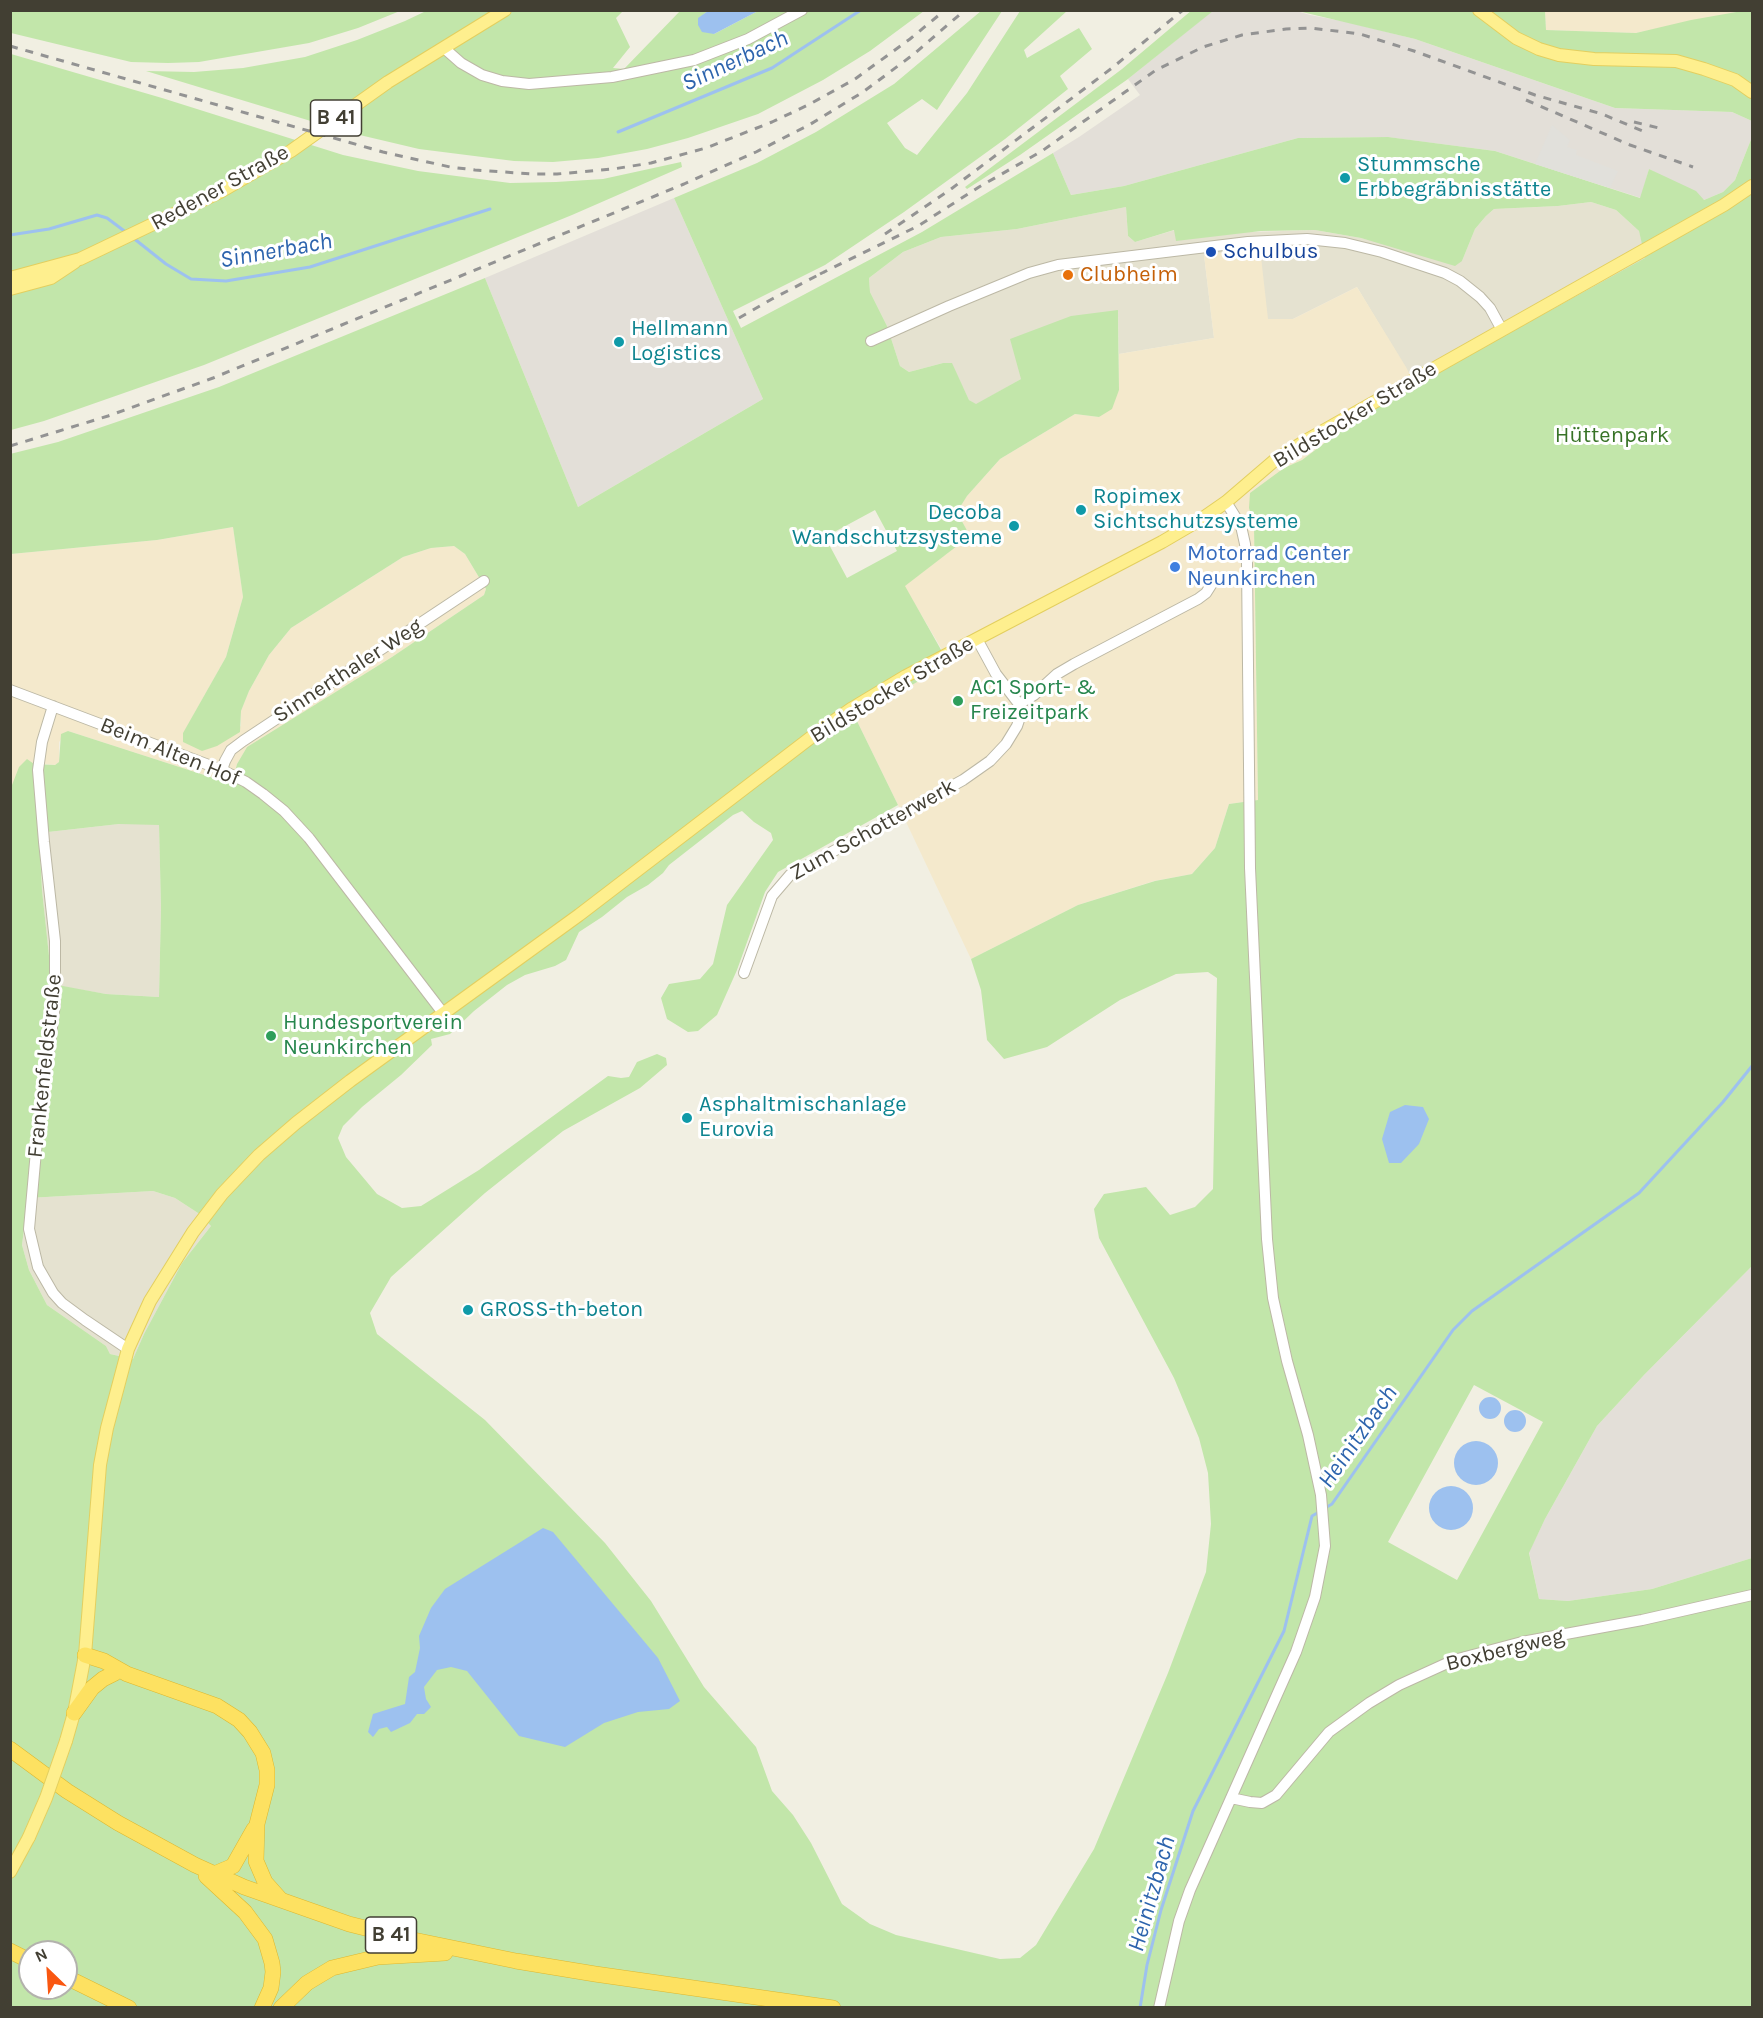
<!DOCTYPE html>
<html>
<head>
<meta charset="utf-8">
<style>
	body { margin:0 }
	#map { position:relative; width:1763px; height:2018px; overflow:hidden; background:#f1efe2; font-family:Karla,sans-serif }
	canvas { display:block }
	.frame { position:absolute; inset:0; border:12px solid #423f33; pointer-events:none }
	.north { position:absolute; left:18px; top:1940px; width:60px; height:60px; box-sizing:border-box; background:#fff; border:2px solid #b3b2ad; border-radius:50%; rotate:335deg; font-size:16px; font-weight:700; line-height:24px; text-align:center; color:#423f33 }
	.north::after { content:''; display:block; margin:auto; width:21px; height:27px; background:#f95711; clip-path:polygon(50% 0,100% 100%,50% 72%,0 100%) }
</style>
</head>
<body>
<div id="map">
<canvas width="1763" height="2018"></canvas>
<div class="frame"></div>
<div class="north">N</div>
</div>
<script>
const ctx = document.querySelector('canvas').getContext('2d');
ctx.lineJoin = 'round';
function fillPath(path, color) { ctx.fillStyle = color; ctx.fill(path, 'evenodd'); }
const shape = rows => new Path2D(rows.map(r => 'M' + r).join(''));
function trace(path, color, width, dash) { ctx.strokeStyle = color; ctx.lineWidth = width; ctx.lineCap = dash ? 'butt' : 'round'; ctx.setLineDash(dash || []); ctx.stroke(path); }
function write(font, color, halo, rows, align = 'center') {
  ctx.font = font + ' Karla,sans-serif'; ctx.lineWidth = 6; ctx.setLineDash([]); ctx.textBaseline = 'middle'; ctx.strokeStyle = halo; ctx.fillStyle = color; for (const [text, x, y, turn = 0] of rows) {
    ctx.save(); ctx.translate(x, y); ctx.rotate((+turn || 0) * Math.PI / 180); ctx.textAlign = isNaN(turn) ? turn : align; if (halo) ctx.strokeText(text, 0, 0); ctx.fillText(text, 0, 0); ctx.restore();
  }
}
const residential = shape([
	[1591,202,1616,210,1639,231,1646,258,1415,385,1357,287,1293,319,1268,319,1204,255,1214,338,1119,354,1118,310,1021,379,976,405,969,400,951,363,943,363,909,372,900,366,887,326,870,292,869,278,903,252,941,237,1017,229,1126,207,1128,236,1135,242,1195,224,1252,232,1315,230,1361,238,1462,261,1475,229,1486,216,1494,209,1558,206],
	[119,824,159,824,161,908,159,997,106,994,52,985,42,890,39,833],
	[153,1191,175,1198,198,1213,211,1226,182,1263,144,1334,133,1359,110,1354,106,1346,47,1305,29,1270,22,1245,28,1198]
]);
const commercial = shape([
	[1545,11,1742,11,1636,33,1546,30],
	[1260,248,1268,319,1293,319,1357,287,1406,367,1415,385,1347,426,1302,460,1284,468,1249,508,1254,526,1258,800,1229,804,1215,848,1192,874,1154,881,1078,905,971,959,898,805,855,717,949,664,941,648,904,586,970,536,957,512,967,496,1000,459,1075,414,1099,417,1119,390,1119,354,1214,338,1204,255],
	[233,527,243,597,226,657,183,734,241,726,241,711,249,691,269,655,291,628,403,557,431,548,454,546,465,554,486,589,484,595,392,657,247,747,237,764,232,784,68,731,59,742,59,762,55,765,34,763,11,807,11,554,157,540]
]);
const industrial = shape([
	[1213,10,1297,11,1310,15,1347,22,1415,39,1615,108,1732,112,1752,121,1752,137,1735,180,1723,192,1704,200,1649,169,1641,198,1495,151,1387,137,1298,138,1124,186,1071,195,1053,153,1079,137,1140,95,1128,79],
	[674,198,763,399,578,507,485,278],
	[1752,1266,1752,1558,1652,1589,1568,1601,1539,1599,1529,1552,1545,1519,1597,1426,1644,1375]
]);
const green = shape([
	[1192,10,1213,11,1128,79,1020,155,967,189,965,187,1122,69],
	[10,11,11,10,400,11,358,28,309,43,199,62,168,63,131,62,11,33],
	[426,11,623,11,616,18,630,47,613,68,624,69,680,11,708,11,699,18,714,34,758,11,924,11,870,51,823,80,758,114,688,138,647,149,598,158,553,162,514,161,419,149,347,132,146,71,194,72,243,68,305,57,357,40,405,21],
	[981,11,1002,11,937,110,922,99,887,123,905,148,917,155,967,93,1020,11,1067,11,1024,50,1027,58,1079,28,1092,49,1060,76,1068,89,1005,139,904,212,825,265,733,311,741,328,922,232,1053,153,1071,195,1124,186,1298,138,1388,137,1495,151,1640,198,1649,169,1696,191,1704,200,1723,192,1735,180,1752,137,1752,1266,1644,1375,1597,1426,1545,1519,1529,1553,1539,1599,1568,1601,1652,1589,1752,1558,1752,2007,11,2007,12,785,19,767,27,759,34,764,55,765,59,762,61,734,68,731,232,784,237,764,247,747,392,657,484,595,486,589,465,554,454,546,431,548,403,557,291,628,269,655,249,691,241,711,240,732,217,746,202,751,183,742,183,733,226,657,243,597,233,527,157,540,11,554,10,454,58,442,219,387,485,278,578,507,763,399,674,198,757,163,816,132,894,84],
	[1591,202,1616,210,1639,231,1645,258,1415,385,1347,426,1302,460,1284,468,1250,493,1249,508,1254,526,1258,800,1229,804,1215,848,1192,874,1155,881,1078,905,971,959,981,990,987,1040,1004,1059,1047,1047,1120,1000,1176,974,1208,972,1217,978,1213,1189,1195,1207,1170,1215,1146,1187,1104,1194,1094,1209,1099,1238,1174,1378,1199,1438,1208,1473,1211,1524,1206,1572,1168,1673,1094,1849,1036,1945,1020,1958,1000,1959,896,1935,870,1924,842,1904,811,1843,793,1815,772,1791,756,1747,704,1687,651,1601,605,1543,485,1420,377,1334,370,1313,391,1277,485,1193,563,1131,640,1088,667,1065,666,1058,657,1054,637,1062,629,1077,621,1078,608,1076,479,1170,421,1206,402,1208,377,1194,346,1157,338,1138,343,1126,362,1107,401,1075,432,1045,431,1039,450,1034,474,1011,507,985,525,975,555,966,566,960,579,932,602,917,627,897,648,885,663,873,669,865,733,815,742,811,754,822,771,833,773,840,727,905,713,964,700,979,669,984,661,998,667,1019,688,1032,698,1031,717,1015,737,970,765,892,778,872,898,805,855,717,949,664,905,586,970,536,957,512,967,496,1000,459,1075,414,1099,417,1112,409,1119,390,1118,310,1071,316,1010,339,1021,379,976,404,969,400,952,363,943,363,909,372,900,366,887,326,870,292,869,278,903,252,941,237,1017,229,1126,207,1128,236,1135,242,1174,230,1176,241,1261,231,1315,230,1361,238,1455,266,1462,261,1475,229,1486,216,1494,209,1558,206],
	[875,510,897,551,847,578,825,537],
	[119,824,159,825,161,908,159,997,106,994,52,984,42,890,39,833],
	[153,1191,175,1198,198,1213,211,1226,182,1263,144,1334,133,1359,110,1354,106,1346,47,1305,29,1270,22,1245,28,1198],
	[1474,1385,1543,1422,1457,1580,1388,1542],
	[30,1952,66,1952,66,1988,30,1988],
	[1298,11,1545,11,1546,30,1636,33,1691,20,1742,11,1752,11,1752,121,1732,112,1615,108,1415,39],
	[11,54,162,98,343,155,418,171,510,183,556,182,603,179,681,162,682,167,572,215,204,365,44,421,11,430]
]);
const parking = shape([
	[1552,125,1570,140,1567,147,1577,150,1576,155,1618,171,1610,188,1535,164]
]);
const water = shape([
	[708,11,708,10,758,11,714,34,702,32,698,25,698,18],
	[1405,1105,1423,1107,1429,1119,1419,1144,1401,1163,1389,1163,1382,1139,1390,1112],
	'1479 1408a11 11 0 1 1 22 0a11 11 0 1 1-22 0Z',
	'1504 1421a11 11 0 1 1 22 0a11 11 0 1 1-22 0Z',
	'1454 1463a22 22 0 1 1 44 0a22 22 0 1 1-44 0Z',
	'1429 1508a22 22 0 1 1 44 0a22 22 0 1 1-44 0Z',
	[543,1528,553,1532,658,1658,680,1701,669,1709,638,1712,604,1723,565,1747,519,1736,467,1671,451,1667,437,1670,424,1687,426,1699,431,1707,424,1714,417,1714,410,1723,391,1732,387,1727,379,1729,373,1737,368,1732,373,1714,405,1704,409,1677,415,1672,420,1648,419,1636,431,1608,445,1589]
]);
const stream = shape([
	[618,132,772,68,861,10],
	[10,235,49,229,97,215,107,218,127,233],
	[132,237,166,264,191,279,226,281,310,267,490,209],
	[1325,1508,1332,1504,1341,1491,1453,1330,1472,1311,1639,1193,1723,1102,1752,1066],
	[1140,2008,1147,1965,1161,1910,1193,1811,1284,1631,1312,1516,1319,1512]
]);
const minor = shape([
	[444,48,461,63,482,75,502,81,529,84,612,77,694,60,748,39,802,10],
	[871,341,949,306,1029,273,1058,265,1248,242,1307,239,1345,243,1382,252,1445,273,1460,281,1480,297,1490,308,1502,330],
	[10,690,222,770,246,782,263,794,284,811,309,838,443,1013],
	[1019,704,1034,695,1057,674,1074,664,1198,599,1206,593,1213,582],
	[53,706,42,742,38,770,44,842,55,941,55,1004,36,1151,29,1229,38,1267,53,1293,62,1303,85,1320,128,1349],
	[222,770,225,761,231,750,243,741,484,581],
	[744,973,772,896,790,875,963,780,990,761,1006,744,1017,726,1021,714,1019,704,996,674,977,639],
	[1231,1798,1250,1802,1262,1803,1276,1795,1329,1732,1369,1703,1399,1685,1454,1660,1522,1642,1642,1620,1752,1595],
	[1159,2008,1179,1921,1190,1890,1296,1652,1315,1597,1325,1546,1321,1495,1308,1435,1287,1361,1273,1298,1267,1239,1250,868,1247,563,1245,544,1241,526,1226,502]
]);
const major = shape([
	[1479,10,1516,38,1539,49,1559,55,1594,59,1676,61,1704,69,1735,80,1752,92],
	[10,278,80,259,220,192,291,151,388,82,505,10],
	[10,289,51,278,75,262],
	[66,1741,74,1713,85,1655,100,1465,107,1428,128,1349,150,1301,193,1232,222,1194,259,1155,296,1123,350,1081,579,915,818,732,851,709,906,676,1162,542,1203,518,1226,502,1275,460,1307,440,1724,205,1752,186],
	[10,1872,29,1837]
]);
const highway = shape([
	[85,1655,104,1661,127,1674,217,1706,239,1720,250,1732,263,1753,267,1770,267,1785,257,1824,256,1861,265,1882,281,1900],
	[74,1713,92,1688,103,1679,115,1673],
	[10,1749,67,1791,118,1823,195,1865,244,1887,349,1924,409,1939,516,1961,595,1974,833,2008],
	[214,1874,233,1866,254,1829],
	[206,1876,245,1912,265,1939,272,1963,273,1972,271,1988,262,2008],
	[10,1951,30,1961],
	[66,1977,129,2008],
	[281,2008,307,1983,332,1968,378,1957,445,1953]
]);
const rail = shape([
	[10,46,383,152,450,167,475,170,533,174,557,174,613,169,651,163,706,148,772,122,808,105,855,79,910,39,945,10],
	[1526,100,1630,145,1693,167],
	[1634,122,1659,128],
	[885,234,951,189,1112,68,1183,10],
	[820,274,918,226,979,187,1042,151,1156,70,1203,47,1242,35,1286,29,1311,28,1360,34,1414,51,1535,95,1602,114,1645,132],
	[739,318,772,299,826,271],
	[10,446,108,416,213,378,684,184,756,152,809,125,863,92,914,54,965,10]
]);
const majorBridge = shape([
	[29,1837,46,1798,66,1741]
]);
const markers = [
	[1345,178,6,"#0f9aa8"],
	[1211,252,6,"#1a4fb4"],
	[1068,275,6,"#e8710a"],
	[619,342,6,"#0f9aa8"],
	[1081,510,6,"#0f9aa8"],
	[1014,526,6,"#0f9aa8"],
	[1175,567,6,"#3f7fe0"],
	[958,701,6,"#2e9e5b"],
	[271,1036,6,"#2e9e5b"],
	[687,1118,6,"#0f9aa8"],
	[468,1310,6,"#0f9aa8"]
];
const shields = [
	[336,118,51],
	[391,1935,51]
];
const shieldNames = [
	["B 41",336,118],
	["B 41",391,1935]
];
const cultureNames = [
	["Stummsche",1357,165],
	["Erbbegräbnisstätte",1357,190],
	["Hellmann",631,329],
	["Logistics",631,354],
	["Ropimex",1093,497],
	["Sichtschutzsysteme",1093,522],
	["Decoba",1002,513,"right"],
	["Wandschutzsysteme",1002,538,"right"],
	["Asphaltmischanlage",699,1105],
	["Eurovia",699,1130],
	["GROSS-th-beton",480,1310]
];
const streetNames = [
	["Redener Straße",220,188,-29],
	["Bildstocker Straße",1355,415,-31],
	["Sinnerthaler Weg",348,671,-33],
	["Bildstocker Straße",892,690,-31],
	["Beim Alten Hof",170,752,22],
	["Zum Schotterwerk",873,830,-29],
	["Frankenfeldstraße",45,1066,-84],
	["Boxbergweg",1505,1650,-14]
];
const transitNames = [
	["Schulbus",1223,252]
];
const foodNames = [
	["Clubheim",1080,275]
];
const parkNames = [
	["Hüttenpark",1612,436]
];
const shopNames = [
	["Motorrad Center",1187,554],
	["Neunkirchen",1187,579]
];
const leisureNames = [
	["AC1 Sport- &",970,688],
	["Freizeitpark",970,713],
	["Hundesportverein",283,1023],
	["Neunkirchen",283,1048]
];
const waterNames = [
	["Sinnerbach",735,61,-25],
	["Sinnerbach",276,251,-10],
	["Heinitzbach",1358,1437,-55],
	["Heinitzbach",1152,1894,-74]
];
fillPath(residential, '#e5e2d0');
fillPath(commercial, '#f4e9cc');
fillPath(industrial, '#e3dfd8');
fillPath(green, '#c2e6aa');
fillPath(parking, '#e1e0db');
fillPath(water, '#9dc1ef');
trace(stream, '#9dc1ef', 3);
trace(minor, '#bcb8a5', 12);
trace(major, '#e3cf5f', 14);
trace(highway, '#dcb731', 16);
trace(minor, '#fff', 10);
trace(major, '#feef8e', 12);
trace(highway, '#fde161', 15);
trace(rail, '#939393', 3, [8, 8]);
trace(majorBridge, '#e3cf5f', 14, []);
trace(majorBridge, '#feef8e', 12);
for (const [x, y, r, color] of markers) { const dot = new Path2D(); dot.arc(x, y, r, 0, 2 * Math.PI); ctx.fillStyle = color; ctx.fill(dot); trace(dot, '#fff', 2); }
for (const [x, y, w] of shields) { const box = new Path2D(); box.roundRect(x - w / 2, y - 18, w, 36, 4.5); ctx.fillStyle = '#fff'; ctx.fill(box); trace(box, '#423f33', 1.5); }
write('bold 21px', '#423f33', null, shieldNames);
write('22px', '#0d838f', '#fff', cultureNames, 'left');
write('22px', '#423f33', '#fff', streetNames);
write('22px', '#164399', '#fff', transitNames, 'left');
write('22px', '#c56008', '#fff', foodNames, 'left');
write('22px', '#387327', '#fff', parkNames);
write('22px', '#366cbe', '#fff', shopNames, 'left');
write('22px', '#27864d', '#fff', leisureNames, 'left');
write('italic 24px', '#2d64ad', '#fff', waterNames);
</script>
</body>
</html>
